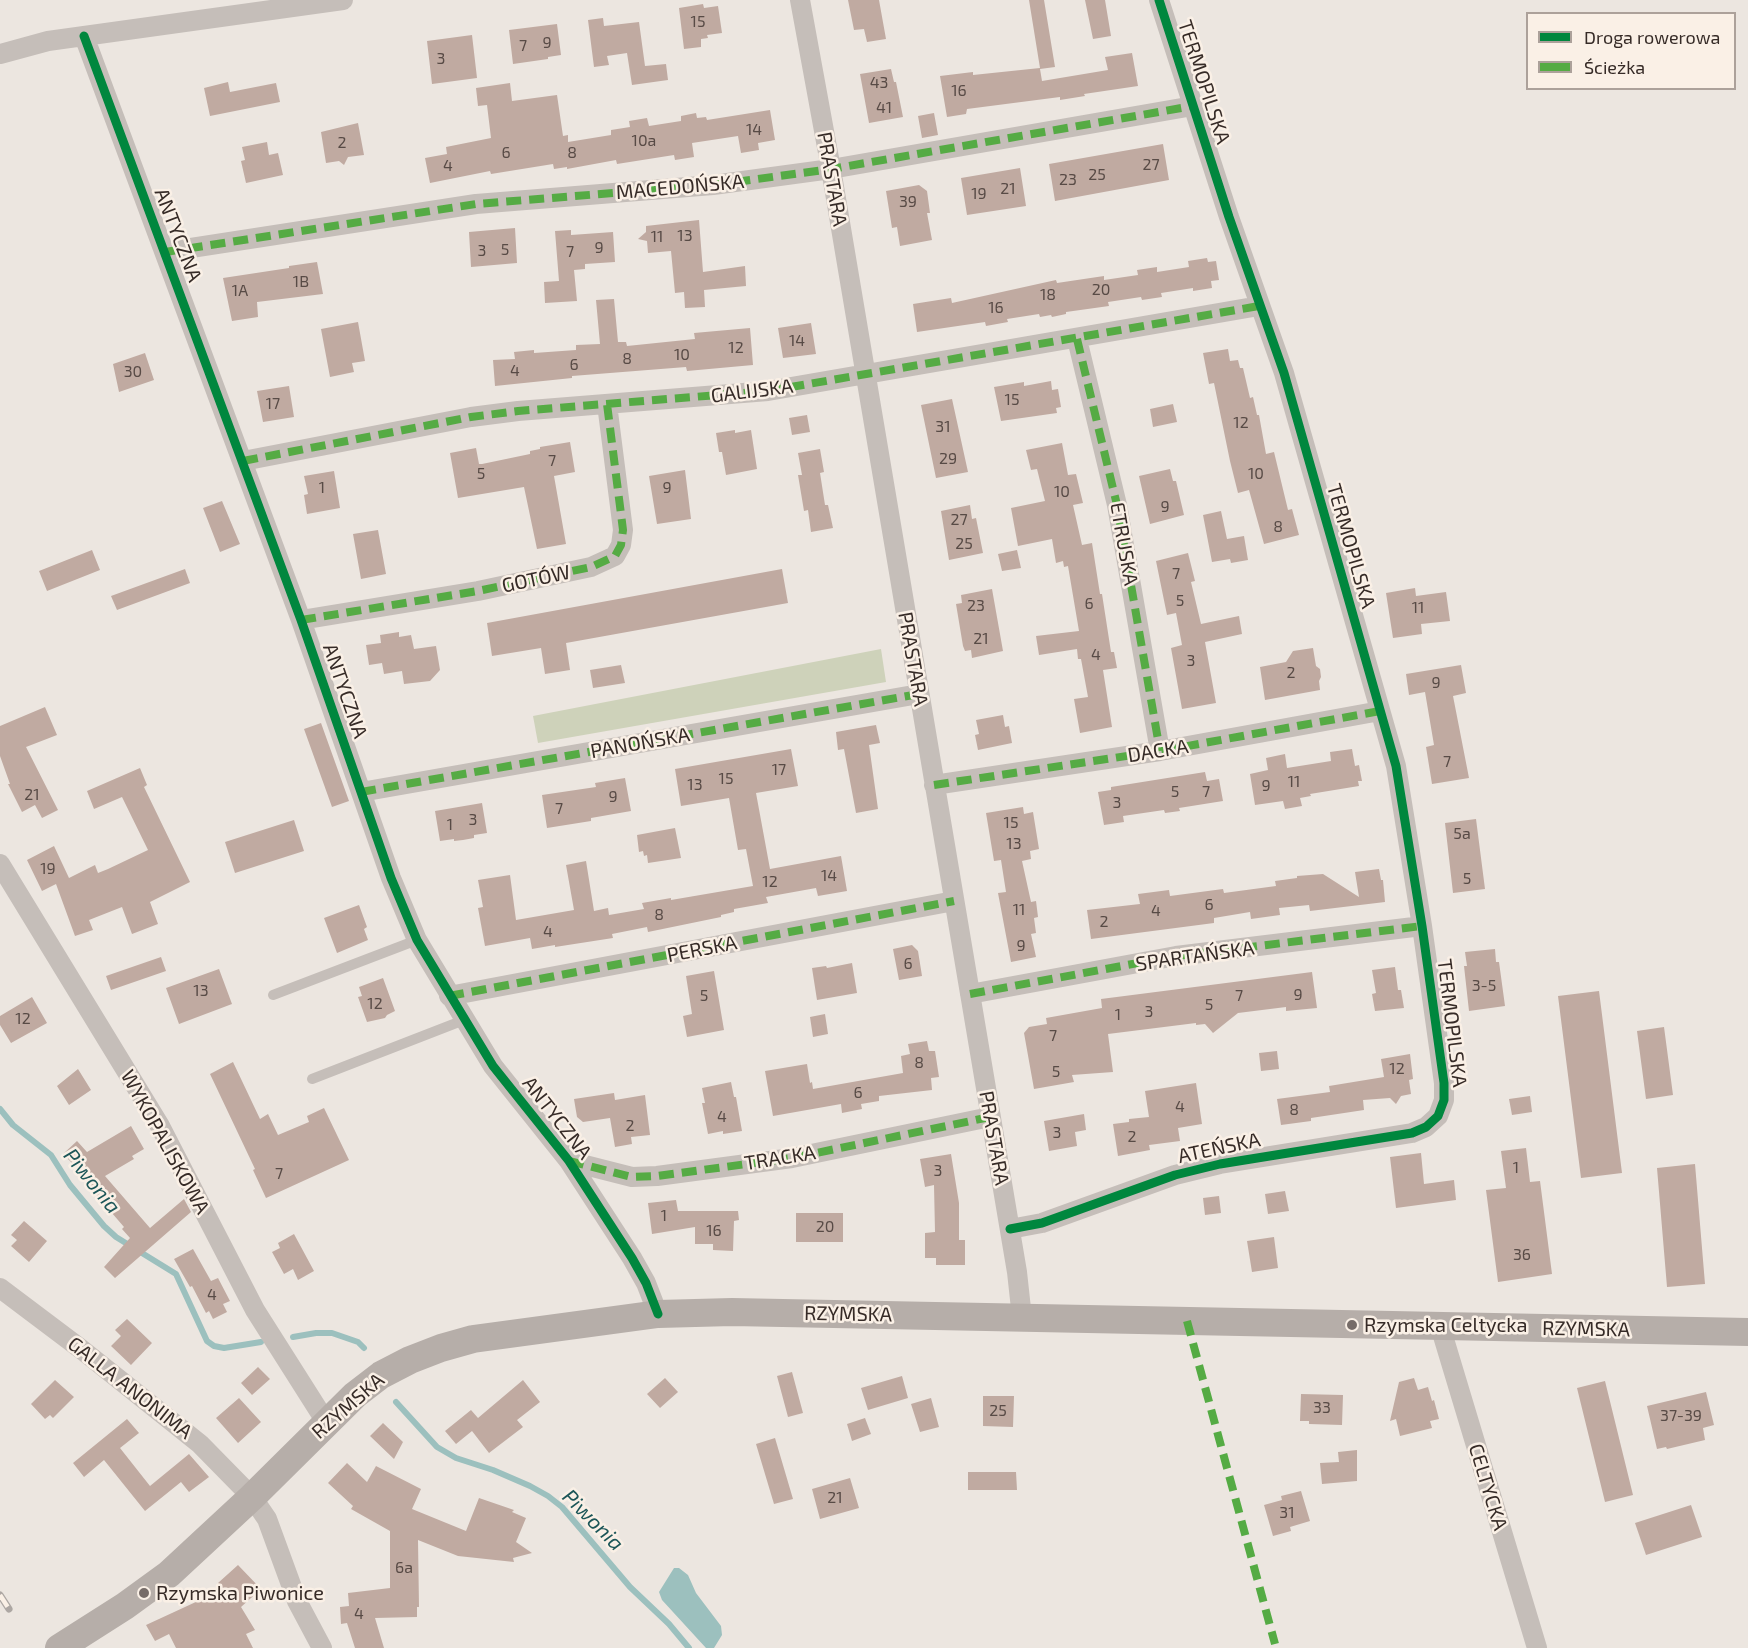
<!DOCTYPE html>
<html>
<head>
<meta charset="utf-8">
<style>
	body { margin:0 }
	#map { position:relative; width:1748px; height:1648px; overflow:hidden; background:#ece6e0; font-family:"Exo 2",sans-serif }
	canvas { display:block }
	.legend { position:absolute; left:1526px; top:12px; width:210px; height:78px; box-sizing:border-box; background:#faf0e6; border:2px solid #aca19a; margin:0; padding:8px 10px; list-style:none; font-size:18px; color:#362b27 }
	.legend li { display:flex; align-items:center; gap:12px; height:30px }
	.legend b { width:30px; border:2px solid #aca19a }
</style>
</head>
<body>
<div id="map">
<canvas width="1748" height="1648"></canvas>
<ul class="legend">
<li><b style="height:8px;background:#00873e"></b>Droga rowerowa</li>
<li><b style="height:8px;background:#55ab44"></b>Ścieżka</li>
</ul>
</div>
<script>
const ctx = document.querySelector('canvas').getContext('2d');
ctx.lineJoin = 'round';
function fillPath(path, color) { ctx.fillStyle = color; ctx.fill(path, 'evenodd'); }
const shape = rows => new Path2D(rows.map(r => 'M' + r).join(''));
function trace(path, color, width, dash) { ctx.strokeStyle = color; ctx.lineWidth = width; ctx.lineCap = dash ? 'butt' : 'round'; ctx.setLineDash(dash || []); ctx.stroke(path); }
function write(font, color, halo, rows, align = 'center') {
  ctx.font = font + ' "Exo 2",sans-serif'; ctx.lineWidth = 5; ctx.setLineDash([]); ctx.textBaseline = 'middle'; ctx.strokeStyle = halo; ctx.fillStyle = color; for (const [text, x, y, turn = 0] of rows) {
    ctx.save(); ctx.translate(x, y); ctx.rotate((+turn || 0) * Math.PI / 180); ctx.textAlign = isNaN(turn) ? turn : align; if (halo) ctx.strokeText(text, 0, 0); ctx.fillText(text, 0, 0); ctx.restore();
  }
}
const green = shape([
	[881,649,886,682,538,743,533,716]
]);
const water = shape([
	[674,1568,679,1568,688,1575,696,1593,721,1626,722,1635,714,1648,706,1648,662,1600,659,1592]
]);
const stream = shape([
	[0,1109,13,1125,51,1155,70,1185,104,1226,116,1237,176,1274,207,1341,214,1346,224,1348,261,1342],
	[293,1337,316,1333,332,1333,358,1342,364,1348],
	[396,1402,437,1447,456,1458,493,1470,530,1486,548,1496,562,1507,630,1587,669,1624,689,1648]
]);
const building = shape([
	[848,0,879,0,886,39,867,42,864,29,854,30],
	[1029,0,1044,0,1055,67,1040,69,1042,81,1108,70,1105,57,1132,53,1138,86,1084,94,1085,96,1060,100,1060,97,967,109,966,114,947,117,940,76,973,72,973,75,1040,68],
	[1085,0,1105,0,1111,36,1093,39],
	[703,4,704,8,718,6,722,33,707,35,708,38,701,39,701,47,684,49,679,8],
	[603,18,604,26,639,22,645,66,666,64,668,80,632,85,627,53,607,56,609,65,594,67,588,20],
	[557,24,561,55,548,57,548,59,513,64,509,30],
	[472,35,477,78,432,84,427,41],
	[891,69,894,82,896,82,903,117,869,123,860,74],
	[228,82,230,92,276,83,280,102,210,116,204,88],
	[510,83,512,101,557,95,563,136,568,135,568,142,611,135,611,130,630,127,629,121,647,118,649,126,681,121,681,116,696,113,697,118,706,117,707,120,770,110,775,140,758,143,759,150,741,153,738,136,692,143,694,157,675,160,674,155,617,164,616,160,567,169,567,167,554,169,553,164,491,174,490,171,430,183,425,158,447,154,446,147,491,138,487,105,478,106,476,88],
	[934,113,938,135,922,138,918,116],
	[358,123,364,155,348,157,344,165,339,161,326,163,321,132],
	[267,142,269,155,278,153,283,175,246,183,241,161,245,160,242,147],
	[1163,144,1169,180,1055,201,1049,164],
	[1020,168,1026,206,967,215,961,178],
	[919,185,927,191,930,213,927,213,932,240,900,246,897,227,892,228,886,191],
	[699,220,703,272,745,266,746,286,704,290,705,307,685,308,684,292,675,293,671,251,648,253,647,241,638,239,646,232,646,226],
	[515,228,517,263,471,267,469,232],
	[571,230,571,235,613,232,615,262,585,264,585,269,574,270,577,301,545,303,544,282,559,281,555,231],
	[1207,258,1208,262,1216,261,1219,280,1211,281,1212,288,1193,291,1193,288,1161,293,1162,297,1142,300,1141,297,1108,302,1109,306,1066,312,1066,314,1052,317,1051,315,1040,317,1039,314,1007,319,1008,322,986,326,985,322,917,332,913,304,951,298,952,303,1056,280,1057,283,1104,276,1104,280,1138,275,1137,270,1157,267,1157,272,1189,267,1188,261],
	[317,262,323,294,257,302,258,317,232,321,223,278,289,268,289,266],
	[614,299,618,342,626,342,627,346,695,339,694,333,750,328,753,365,687,371,686,367,572,376,572,378,495,386,493,360,515,359,514,352,534,350,534,353,576,350,576,345,600,344,596,300],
	[358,322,365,361,352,363,354,372,330,377,321,329],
	[811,323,816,354,783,358,778,328],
	[1228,349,1230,361,1238,360,1240,368,1243,368,1250,398,1253,397,1257,415,1259,415,1266,454,1274,452,1288,510,1292,509,1299,535,1264,544,1249,490,1238,493,1230,461,1214,383,1209,384,1203,353],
	[145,353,154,380,119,392,113,364],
	[1051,381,1052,390,1058,389,1061,407,1056,408,1057,413,1001,421,994,387,1024,382,1024,386],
	[289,386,294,417,263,422,257,391],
	[952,399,968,472,936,478,921,405],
	[1173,404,1177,422,1153,427,1150,409],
	[807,415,810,432,792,435,789,418],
	[735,430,735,433,751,430,757,469,726,475,722,452,719,452,716,433],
	[570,442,575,472,554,476,566,544,537,549,524,487,458,498,450,453,476,448,479,464,482,464,530,454,530,451,540,449,540,447],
	[1062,443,1068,475,1076,474,1083,503,1073,505,1082,545,1092,543,1100,594,1102,594,1111,652,1114,652,1117,668,1103,670,1112,727,1080,733,1074,699,1088,697,1081,659,1078,659,1077,649,1039,655,1036,636,1079,631,1068,566,1064,567,1063,561,1056,563,1052,539,1018,546,1011,508,1045,501,1037,469,1031,470,1026,450],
	[820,449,824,472,820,473,825,505,828,505,833,528,811,532,808,510,804,511,798,475,802,475,798,453],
	[1170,469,1173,481,1176,481,1184,515,1150,524,1139,476],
	[685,470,691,519,657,524,649,476],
	[334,471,340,508,307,514,304,495,308,494,304,476],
	[222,501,240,544,220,552,203,508],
	[970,505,972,519,976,518,983,553,949,560,941,511],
	[1221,511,1227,539,1244,536,1248,560,1231,563,1230,559,1212,562,1203,515],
	[378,530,386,574,361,579,353,534],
	[92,550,100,570,47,591,39,571],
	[1017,550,1021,568,1002,571,998,554],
	[1188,553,1195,581,1191,582,1201,624,1239,616,1242,634,1205,642,1216,703,1182,709,1171,648,1182,645,1176,613,1167,615,1156,561],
	[185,569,190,583,117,610,111,596],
	[782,569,788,603,566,643,570,670,545,674,541,648,492,656,487,623],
	[1415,588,1416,596,1446,592,1450,621,1421,624,1422,634,1393,638,1386,593],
	[992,589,1003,651,972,658,971,650,965,651,963,646,956,604,962,603,961,595],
	[399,632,399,637,411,635,414,649,436,646,440,670,430,681,404,684,402,671,384,674,382,663,369,665,366,645,381,643,380,635],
	[1313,648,1316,666,1320,669,1321,677,1319,681,1320,690,1265,700,1260,667,1286,662,1293,651],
	[621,665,625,683,593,688,590,670],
	[1461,665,1466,693,1453,696,1469,778,1432,784,1426,747,1434,745,1425,692,1409,695,1406,674],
	[45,707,57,735,26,747,58,810,42,818,35,805,22,812,8,784,10,784,0,756,0,726],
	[1003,715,1005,727,1009,726,1012,743,978,750,975,735,979,734,976,720],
	[321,723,349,801,332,807,304,729],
	[876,725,880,743,869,745,878,809,856,813,844,749,838,750,836,732],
	[791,749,798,786,756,793,770,869,841,856,847,891,818,896,816,888,766,897,768,903,734,909,734,912,721,915,721,917,648,932,647,927,612,934,613,938,555,947,555,945,532,949,530,938,485,946,478,908,483,907,478,880,510,875,516,920,574,910,566,865,586,861,594,911,608,908,609,915,644,909,642,903,671,898,671,900,753,886,746,849,738,850,729,798,681,806,675,769],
	[1352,749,1355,766,1359,765,1362,781,1358,781,1359,786,1310,794,1311,796,1300,798,1302,806,1285,809,1283,801,1255,805,1250,774,1268,770,1266,758,1285,754,1287,768,1331,761,1330,752],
	[140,768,147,785,144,787,190,882,150,902,158,924,132,934,122,907,89,920,93,930,75,936,56,884,42,891,27,860,54,846,69,878,95,865,98,873,108,869,148,850,122,797,94,809,87,791],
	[1205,772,1207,781,1219,779,1223,801,1179,808,1180,811,1165,813,1164,810,1123,816,1124,822,1104,825,1098,792,1111,790,1111,787],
	[625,778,631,811,591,818,591,821,547,828,542,795,596,787,595,783],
	[482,803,487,833,474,835,474,838,463,840,454,841,454,839,440,841,435,811],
	[1023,807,1024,814,1033,812,1039,849,1030,851,1031,859,1022,861,1031,902,1036,901,1038,917,1034,918,1036,933,1031,934,1036,957,1011,962,998,893,1006,892,1001,860,994,861,986,813],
	[1476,819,1485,889,1453,893,1445,823],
	[294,820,304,851,235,873,225,842],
	[675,828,681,858,648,863,647,855,644,856,643,851,639,852,637,835],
	[1379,869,1381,880,1383,880,1385,902,1310,911,1309,905,1279,908,1280,915,1251,919,1250,912,1214,918,1214,923,1091,939,1087,910,1140,904,1138,894,1169,890,1170,896,1223,889,1224,893,1276,886,1275,881,1297,878,1297,876,1323,874,1359,897,1355,872],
	[359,905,367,927,364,929,368,940,337,953,324,918],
	[912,945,918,951,922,976,899,980,893,949],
	[1495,949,1496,962,1499,962,1505,1006,1469,1011,1464,966,1467,966,1465,952],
	[161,957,166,971,111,990,106,976],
	[852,963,857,993,817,1000,812,968,826,966,827,968],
	[1395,967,1398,990,1401,990,1404,1008,1375,1011,1372,994,1376,993,1372,970],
	[219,969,232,1004,179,1024,166,988],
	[714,971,724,1030,687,1037,683,1016,692,1014,686,976],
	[1312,972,1317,1008,1286,1011,1286,1007,1238,1013,1213,1033,1205,1024,1196,1025,1196,1023,1108,1034,1113,1072,1072,1075,1074,1082,1034,1089,1024,1033,1029,1027,1047,1024,1046,1018,1102,1008,1101,999],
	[383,978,395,1011,387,1015,385,1018,367,1022,358,997,362,996,359,987],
	[1599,991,1622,1173,1581,1178,1558,996],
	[32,997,47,1023,11,1043,0,1025,0,1016],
	[825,1014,828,1034,813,1037,810,1017],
	[1664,1027,1673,1095,1646,1099,1637,1031],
	[927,1041,929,1051,935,1051,939,1077,931,1078,932,1090,879,1096,879,1101,861,1104,862,1109,842,1113,841,1104,773,1116,765,1071,807,1064,810,1083,812,1082,813,1089,903,1073,901,1056,910,1054,908,1044],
	[1277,1051,1279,1069,1261,1071,1259,1053],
	[1410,1054,1413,1079,1409,1080,1411,1094,1401,1096,1396,1104,1390,1098,1363,1100,1364,1110,1311,1118,1311,1121,1281,1125,1277,1099,1330,1092,1329,1086,1384,1077,1381,1059],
	[233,1062,260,1119,268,1114,278,1135,309,1122,307,1116,324,1108,349,1160,266,1198,253,1170,255,1169,210,1074],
	[78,1069,91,1090,69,1105,57,1086],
	[731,1082,734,1097,736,1097,742,1131,723,1134,723,1131,708,1134,702,1103,705,1103,702,1088],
	[1196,1083,1202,1124,1178,1128,1180,1141,1149,1145,1150,1150,1118,1156,1113,1124,1129,1122,1129,1119,1149,1117,1145,1091],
	[614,1093,615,1100,645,1095,650,1135,631,1137,632,1144,615,1147,610,1118,583,1122,577,1117,574,1099],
	[1530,1096,1532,1112,1512,1115,1509,1099],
	[1084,1114,1086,1130,1075,1132,1077,1146,1049,1151,1044,1121],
	[131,1126,144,1149,132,1156,134,1159,105,1176,150,1228,184,1199,191,1212,115,1278,104,1267,130,1238,122,1229,124,1227,80,1176,83,1174,63,1154,77,1141,87,1152],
	[1526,1148,1530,1182,1540,1181,1552,1274,1498,1282,1486,1190,1506,1188,1501,1151],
	[1421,1153,1424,1184,1454,1180,1456,1200,1396,1208,1390,1157],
	[951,1154,959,1203,959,1240,965,1240,965,1265,936,1265,936,1258,925,1258,925,1233,935,1232,934,1185,925,1187,920,1159],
	[1695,1164,1705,1284,1667,1287,1657,1168],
	[1285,1191,1289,1211,1268,1214,1265,1194],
	[1219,1196,1221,1213,1205,1215,1203,1198],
	[676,1200,678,1211,738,1211,739,1220,734,1221,733,1251,713,1250,713,1244,695,1244,695,1227,652,1234,648,1203],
	[796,1213,843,1213,843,1242,796,1242],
	[24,1221,47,1241,29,1262,11,1246,17,1240,11,1235],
	[294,1234,314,1271,298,1280,293,1269,284,1274,272,1252,280,1248,278,1243],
	[1274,1237,1278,1268,1252,1272,1247,1241],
	[193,1249,211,1281,218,1278,230,1301,223,1304,227,1312,213,1319,209,1311,206,1313,192,1286,190,1287,174,1259],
	[127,1319,152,1343,131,1365,111,1346,121,1336,115,1330],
	[258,1367,270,1379,252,1395,241,1383],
	[792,1372,803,1413,788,1417,777,1376],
	[902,1376,908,1398,868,1410,861,1388],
	[665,1378,678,1392,660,1408,647,1394],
	[1414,1378,1418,1390,1428,1387,1432,1401,1434,1400,1439,1419,1430,1421,1432,1428,1400,1436,1396,1419,1390,1421,1399,1382],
	[55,1380,74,1397,53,1418,50,1415,45,1419,31,1404],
	[523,1380,540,1402,517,1420,523,1427,489,1453,472,1431,456,1444,445,1431,471,1410,478,1418],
	[1605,1381,1633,1495,1605,1502,1577,1388],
	[1706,1392,1714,1425,1703,1428,1705,1440,1667,1449,1666,1447,1657,1449,1647,1406],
	[1301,1394,1343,1395,1342,1425,1309,1424,1309,1421,1300,1421],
	[983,1396,1014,1396,1013,1427,983,1426],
	[239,1398,261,1422,238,1443,216,1418],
	[931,1398,939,1427,920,1432,911,1404],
	[865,1418,871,1434,852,1441,847,1424],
	[127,1419,139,1433,120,1448,150,1486,189,1454,209,1477,189,1492,181,1482,145,1511,104,1460,84,1477,73,1463],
	[383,1423,403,1442,394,1459,370,1436],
	[775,1438,793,1499,774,1504,756,1444],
	[1357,1450,1357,1481,1322,1484,1320,1463,1339,1462,1338,1452],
	[347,1463,367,1482,376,1466,421,1489,412,1509,466,1531,479,1498,514,1510,512,1512,526,1518,516,1542,532,1553,513,1558,514,1562,458,1556,418,1540,419,1607,417,1607,417,1617,375,1618,384,1648,355,1648,347,1623,341,1624,340,1607,349,1606,348,1593,390,1588,390,1531,351,1509,353,1506,328,1483],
	[968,1472,1016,1472,1017,1490,968,1490],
	[850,1478,859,1508,820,1519,812,1489],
	[1301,1491,1310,1521,1290,1527,1291,1531,1273,1536,1264,1505,1282,1500,1281,1496],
	[1691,1505,1702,1537,1646,1555,1635,1523],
	[238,1565,261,1589,241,1607,255,1630,246,1634,253,1648,176,1648,169,1634,155,1641,146,1625,224,1589,218,1583]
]);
const service = shape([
	[273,995,417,940],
	[312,1079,464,1020]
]);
const minor = shape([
	[800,0,831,169,1017,1272,1022,1318],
	[84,36,301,620,391,878,417,940,493,1066,569,1161,632,1258,646,1283,658,1314],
	[0,54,48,41,343,0],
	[165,252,476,204,713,185,831,169,1193,106],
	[1077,339,1117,505,1160,751],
	[243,461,471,417,518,411,768,391,1259,306],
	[301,620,478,591,591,567,615,556,621,545,623,530,607,404],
	[934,785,1160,751,1380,711],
	[361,792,919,694],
	[0,864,160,1126,255,1310,326,1422],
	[970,994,1176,956,1422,926],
	[449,996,954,901],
	[569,1161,632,1177,657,1176,792,1158,990,1117],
	[1010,1229,1042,1223,1175,1175,1220,1164,1412,1133,1426,1127,1438,1116,1444,1100,1444,1083,1422,926,1396,766,1284,373,1229,217,1159,0],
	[0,1288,81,1349,200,1444,252,1497,267,1519,297,1601,322,1648],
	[1440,1326,1537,1648]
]);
const secondary = shape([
	[59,1648,125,1606,169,1574,252,1497,355,1395,381,1375,410,1360,441,1348,473,1339,658,1314,732,1312,1748,1332]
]);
const rail = shape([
	[0,1595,9,1609]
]);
const quiet = shape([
	[165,252,476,204,713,185,831,169,1193,106],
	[1077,339,1117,505,1160,751],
	[243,461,471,417,518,411,768,391,1259,306],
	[301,620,478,591,591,567,615,556,621,545,623,530,607,404],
	[934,785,1160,751,1380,711],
	[361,792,919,694],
	[970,994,1176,956,1422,926],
	[449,996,954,901],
	[569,1161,632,1177,657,1176,792,1158,990,1117],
	[1187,1321,1275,1644]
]);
const cycleway = shape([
	[84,36,301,620,391,878,417,940,493,1066,569,1161,632,1258,646,1283,658,1314],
	[1010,1229,1042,1223,1175,1175,1220,1164,1412,1133,1426,1127,1438,1116,1444,1100,1444,1083,1422,926,1396,766,1284,373,1229,217,1159,0]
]);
const markers = [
	[1352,1325,6,"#766c68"],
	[144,1593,6,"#766c68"]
];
const numberNames = [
	["15",698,22],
	["9",547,43],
	["7",523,46],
	["3",441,59],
	["43",879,83],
	["16",959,91],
	["41",884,108],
	["14",754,130],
	["10a",644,141],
	["2",342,143],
	["6",506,153],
	["8",572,153],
	["27",1151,165],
	["4",448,166],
	["25",1097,175],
	["23",1068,180],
	["21",1008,189],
	["19",979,194],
	["39",908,202],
	["13",685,236],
	["11",657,237],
	["9",599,248],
	["5",505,250],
	["3",482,251],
	["7",570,252],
	["1B",301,282],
	["20",1101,290],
	["1A",240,291],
	["18",1048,295],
	["16",996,308],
	["14",797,341],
	["12",736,348],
	["10",682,355],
	["8",627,359],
	["6",574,365],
	["4",515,371],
	["30",133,372],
	["15",1012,400],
	["17",273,404],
	["12",1241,423],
	["31",943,427],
	["29",948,459],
	["7",552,461],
	["5",481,474],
	["10",1256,474],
	["1",322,488],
	["9",667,488],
	["10",1062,492],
	["9",1165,507],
	["27",959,520],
	["8",1278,527],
	["25",964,544],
	["7",1176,574],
	["5",1180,601],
	["6",1089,604],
	["23",976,606],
	["11",1418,608],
	["21",981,639],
	["4",1096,655],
	["3",1191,661],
	["2",1291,673],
	["9",1436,683],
	["7",1447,762],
	["17",779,770],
	["15",726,779],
	["11",1294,782],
	["13",695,785],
	["9",1266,786],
	["5",1175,792],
	["7",1206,792],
	["21",32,795],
	["9",613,797],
	["3",1117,803],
	["7",559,809],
	["3",473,820],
	["15",1011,823],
	["1",450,825],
	["5a",1462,834],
	["13",1014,844],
	["19",48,869],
	["14",829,876],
	["5",1467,879],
	["12",770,882],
	["6",1209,905],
	["11",1019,910],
	["4",1156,911],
	["8",659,915],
	["2",1104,922],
	["4",548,932],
	["9",1021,946],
	["6",908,964],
	["3-5",1484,986],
	["13",201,991],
	["9",1298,995],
	["5",704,996],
	["7",1239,996],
	["12",375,1004],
	["5",1209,1005],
	["3",1149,1012],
	["1",1118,1015],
	["12",23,1019],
	["7",1053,1036],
	["8",919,1063],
	["12",1397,1069],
	["5",1056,1072],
	["6",858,1093],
	["4",1180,1107],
	["8",1294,1110],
	["4",722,1117],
	["2",630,1126],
	["3",1057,1133],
	["2",1132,1137],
	["1",1516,1168],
	["3",938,1171],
	["7",279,1174],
	["1",664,1216],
	["20",825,1227],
	["16",714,1231],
	["36",1522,1255],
	["4",212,1295],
	["33",1322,1408],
	["25",998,1411],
	["37-39",1681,1416],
	["21",835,1498],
	["31",1287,1513],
	["6a",404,1568],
	["4",359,1614]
];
const streetNames = [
	["TERMOPILSKA",1204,82,72],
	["PRASTARA",832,179,80],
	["MACEDOŃSKA",680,187,-5],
	["ANTYCZNA",178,235,69],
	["GALIJSKA",752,391,-7],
	["ETRUSKA",1124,544,80],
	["TERMOPILSKA",1351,546,74],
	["GOTÓW",536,579,-12],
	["PRASTARA",913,659,80],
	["ANTYCZNA",345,691,71],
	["PANOŃSKA",640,743,-10],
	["DACKA",1158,751,-9],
	["PERSKA",702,949,-11],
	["SPARTAŃSKA",1195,956,-8],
	["TERMOPILSKA",1452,1023,83],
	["ANTYCZNA",557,1118,52],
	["PRASTARA",994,1138,80],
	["WYKOPALISKOWA",165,1142,61],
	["ATEŃSKA",1219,1148,-12],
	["TRACKA",780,1158,-9],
	["RZYMSKA",848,1314,1],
	["RZYMSKA",1586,1329,1],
	["GALLA ANONIMA",130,1388,38],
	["RZYMSKA",348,1406,-41],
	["CELTYCKA",1488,1487,73]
];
const poiNames = [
	["Rzymska Celtycka",1364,1325],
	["Rzymska Piwonice",156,1593]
];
const waterNames = [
	["Piwonia",92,1181,51],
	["Piwonia",593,1520,45]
];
fillPath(green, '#ced2ba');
fillPath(water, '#9cc0be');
trace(stream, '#9cc0be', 6);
fillPath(building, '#c0aaa1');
trace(service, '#c5beb9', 10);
trace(minor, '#c5beb9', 20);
trace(secondary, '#b6aea9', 28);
trace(rail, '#ada7a3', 7);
trace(rail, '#faf0e6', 4.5, [14]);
trace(quiet, '#55ab44', 8, [15, 8]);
trace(cycleway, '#00873e', 9);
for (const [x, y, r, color] of markers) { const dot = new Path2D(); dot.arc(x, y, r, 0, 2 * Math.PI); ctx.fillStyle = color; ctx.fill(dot); trace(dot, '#faf0e6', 2); }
write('16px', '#584b46', null, numberNames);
write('20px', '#362b27', '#faf0e6', streetNames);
write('20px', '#362b27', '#faf0e6', poiNames, 'left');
write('italic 21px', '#1c5658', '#faf0e6', waterNames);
</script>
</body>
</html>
